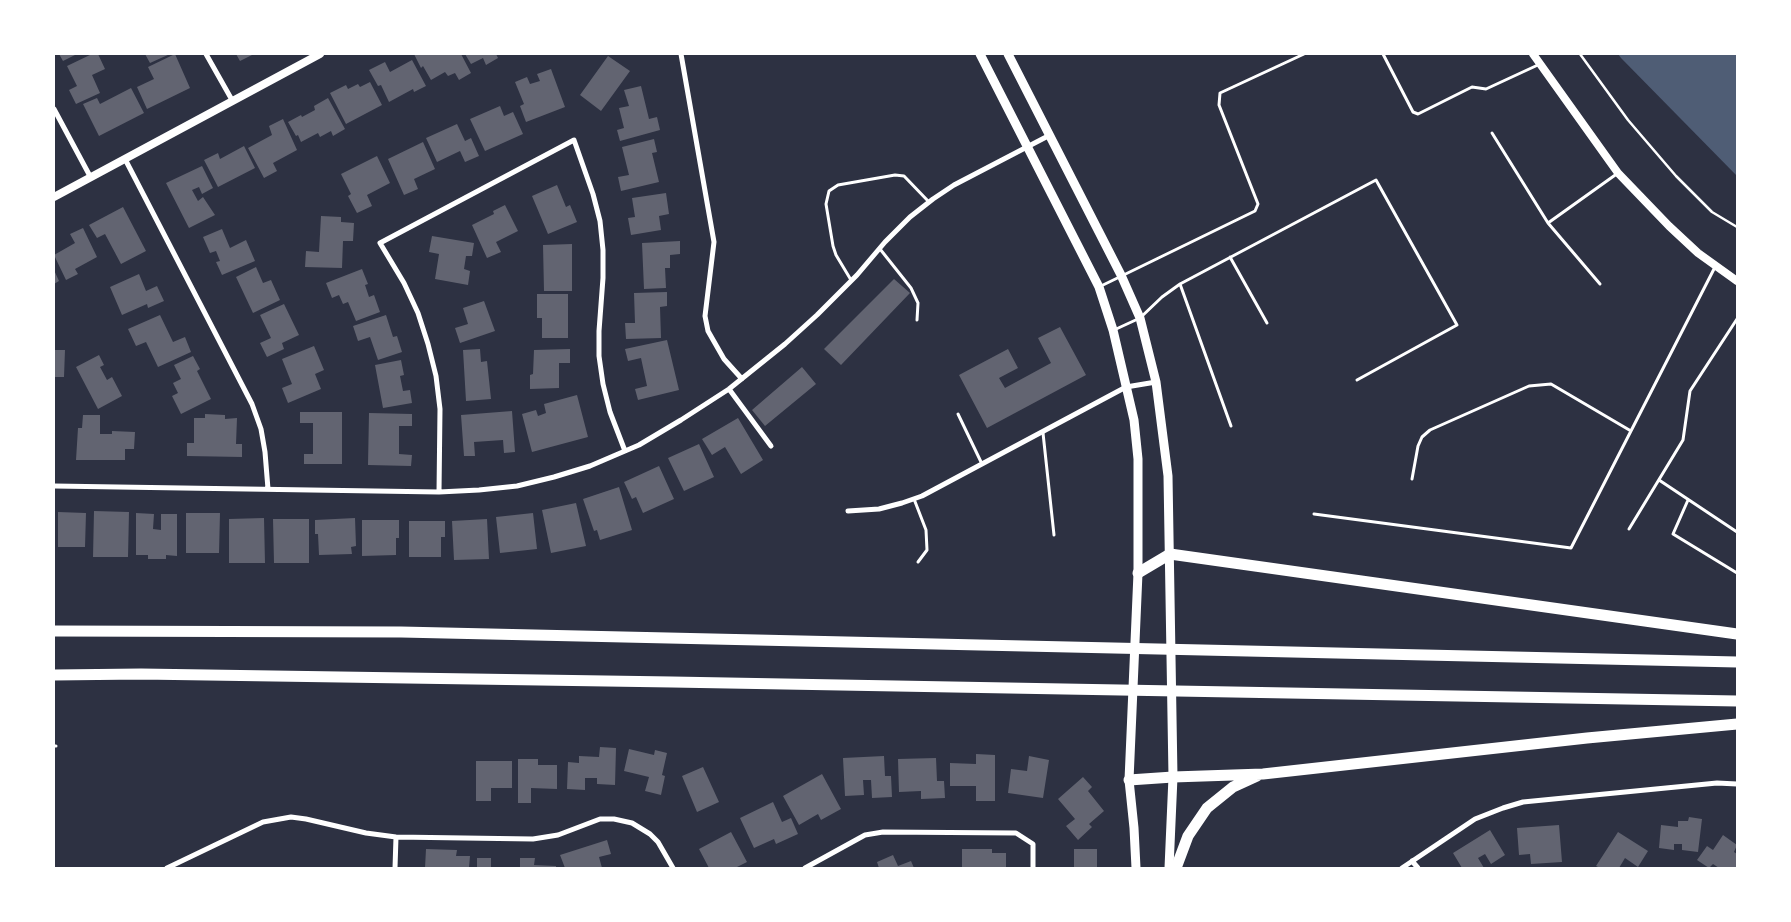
<!DOCTYPE html>
<html>
<head>
<meta charset="utf-8">
<style>
	body { margin:0 }
	#map { position:relative; width:1791px; height:922px; overflow:hidden; background:#2d3142; font-family:"Fira Sans Condensed",sans-serif }
	canvas { display:block }
	.frame { position:absolute; inset:0; border:55px solid #fff; pointer-events:none }
</style>
</head>
<body>
<div id="map">
<canvas width="1791" height="922"></canvas>
<div class="frame"></div>
</div>
<script>
const ctx = document.querySelector('canvas').getContext('2d');
ctx.lineJoin = 'round';
function fillPath(path, color) { ctx.fillStyle = color; ctx.fill(path, 'evenodd'); }
const shape = rows => new Path2D(rows.map(r => 'M' + r).join(''));
function trace(path, color, width, dash) { ctx.strokeStyle = color; ctx.lineWidth = width; ctx.lineCap = dash ? 'butt' : 'round'; ctx.setLineDash(dash || []); ctx.stroke(path); }
const water = shape([
	[1618,54,1737,54,1737,176,1621,58]
]);
const building = shape([
	[59,54,77,54,63,61],
	[92,54,98,54,105,69,92,75,100,93,76,104,69,90,77,86,67,66],
	[145,54,170,54,150,63],
	[175,54,190,88,147,109,137,87,154,79,148,67],
	[236,54,254,54,240,61],
	[414,54,461,54,471,73,459,80,455,73,448,76,445,72,431,80,423,66,421,68],
	[465,54,496,54,498,58,486,65,483,58,471,64],
	[608,56,630,71,601,111,580,95],
	[412,60,426,86,414,92,413,89,389,102,381,85,378,86,369,70,385,62,390,72],
	[551,69,565,107,526,122,520,106,524,104,515,82,527,77,530,84,540,81,537,74],
	[370,82,382,105,346,124,330,93,346,85,348,89,358,84,360,87],
	[641,86,649,119,657,117,660,130,620,141,617,130,624,128,619,108,629,106,624,90],
	[131,88,144,113,99,136,83,104,97,98,100,104],
	[328,98,345,129,333,136,331,131,320,137,318,133,301,142,298,135,296,136,288,122,301,115,302,117,315,110,314,106],
	[500,106,504,116,513,112,523,134,485,151,470,119],
	[283,119,297,150,273,163,277,171,264,178,248,148,272,135,269,126],
	[457,124,465,141,471,138,479,156,465,162,460,151,437,162,426,138],
	[654,139,657,152,652,153,659,182,621,191,618,177,629,175,622,147],
	[423,142,435,169,414,179,418,189,404,195,388,159],
	[244,146,255,168,218,187,204,160,218,153,220,159],
	[377,156,390,183,367,195,372,206,357,213,348,196,351,194,341,174],
	[202,166,213,188,202,194,199,187,192,190,198,201,203,197,215,215,189,228,166,183],
	[557,185,566,207,570,205,577,222,548,234,532,196],
	[666,193,669,214,659,216,661,230,631,235,628,218,635,217,632,198],
	[505,205,518,231,496,242,501,252,487,258,472,225,494,214,493,211],
	[123,207,146,251,121,264,105,234,97,238,89,225],
	[321,216,341,217,341,222,354,223,353,241,343,241,342,268,305,267,306,251,319,252],
	[83,228,97,257,75,269,78,274,66,280,54,255,75,243,70,234],
	[222,229,230,248,246,240,255,261,222,275,216,262,220,261,216,251,210,253,203,237],
	[432,236,474,243,472,256,466,256,464,269,470,271,468,285,435,279,439,254,429,252],
	[680,241,680,254,670,255,670,268,665,268,666,288,644,289,642,243],
	[572,244,572,291,544,291,543,245],
	[256,267,263,283,271,280,280,300,253,313,236,277],
	[362,269,368,284,365,285,369,297,374,295,380,312,356,321,348,302,343,304,339,295,332,298,326,283],
	[54,270,59,281,54,284],
	[139,274,146,291,157,286,164,301,148,308,147,304,122,315,110,287],
	[894,279,910,293,841,365,824,349],
	[667,292,667,306,660,307,661,338,626,339,625,323,635,323,634,293],
	[537,294,568,294,568,338,542,338,542,318,537,318],
	[484,301,495,331,460,343,455,328,468,324,463,308],
	[284,304,299,335,282,343,284,349,267,357,260,343,271,338,260,315],
	[160,315,173,342,185,337,191,352,158,367,146,342,136,346,128,329],
	[386,315,393,337,397,336,402,352,378,360,370,337,358,341,353,326],
	[1060,327,1086,375,987,428,959,375,1008,349,1018,368,999,378,1005,388,1051,363,1038,338],
	[667,340,679,390,638,400,635,389,647,386,641,358,628,361,625,349],
	[314,346,324,370,315,374,321,389,288,403,282,388,292,384,282,359],
	[480,349,481,362,487,361,491,399,466,401,463,350],
	[570,349,570,363,559,363,559,388,530,389,530,375,533,374,534,350],
	[54,350,65,350,64,377,54,377],
	[99,355,104,365,100,367,107,380,112,377,122,396,98,409,76,367],
	[193,356,200,369,197,371,211,399,181,414,172,396,178,393,173,383,181,379,174,365],
	[401,360,404,375,400,376,403,391,410,390,412,403,383,408,375,365],
	[802,367,816,384,765,426,752,410],
	[577,395,588,437,532,452,522,414,536,410,538,416,546,413,544,404],
	[512,411,515,452,504,453,503,440,474,442,475,456,464,456,461,415],
	[300,412,342,412,342,464,304,464,304,454,313,454,313,423,300,423],
	[369,413,412,414,412,426,399,426,399,454,412,455,411,466,368,465],
	[205,414,225,415,225,419,237,418,236,444,242,444,242,457,187,456,187,443,194,443,194,418,205,418],
	[83,415,100,415,100,434,112,434,112,431,135,432,134,449,125,449,125,460,76,460,78,428,82,428],
	[738,418,763,460,741,474,725,447,712,455,702,439],
	[699,444,714,477,684,491,668,458],
	[659,466,674,499,643,513,636,497,632,499,624,482],
	[619,487,632,530,600,540,597,530,594,531,583,499],
	[576,503,586,546,551,553,542,510],
	[94,511,129,512,128,557,93,557],
	[58,512,86,513,85,547,58,547],
	[136,513,154,514,153,529,161,530,161,514,177,514,177,556,166,555,166,559,148,559,148,555,136,555],
	[186,513,220,513,219,553,186,553],
	[533,513,537,549,500,553,496,517],
	[264,518,265,563,229,563,229,519],
	[355,518,356,546,351,547,352,554,319,555,318,534,315,534,315,520],
	[273,519,309,519,309,563,274,563],
	[487,519,489,559,454,560,452,521],
	[362,520,399,520,399,538,396,538,396,555,362,556],
	[409,521,445,521,445,537,441,537,441,557,409,557],
	[600,747,616,748,615,785,597,784,597,778,585,778,585,790,567,789,568,762,579,763,579,756,599,757],
	[629,749,654,755,655,750,667,753,662,775,665,776,661,795,645,791,649,777,624,771],
	[976,754,995,755,995,801,976,801,976,786,950,786,950,763,976,764],
	[884,756,885,776,891,776,892,797,872,798,871,780,863,780,864,795,845,796,843,758],
	[1029,756,1049,760,1043,798,1008,793,1011,769,1027,771],
	[936,758,937,781,944,781,945,798,921,799,921,791,899,792,898,759],
	[518,759,538,759,538,765,557,765,557,789,531,788,531,803,518,803],
	[476,761,512,761,512,788,491,788,491,801,476,801],
	[703,767,719,802,697,812,682,776],
	[822,774,841,809,821,820,818,814,799,825,783,796],
	[1083,777,1092,787,1088,791,1104,811,1089,824,1092,827,1078,840,1066,826,1075,819,1058,799],
	[773,802,782,822,791,818,798,834,776,844,774,839,754,848,740,818],
	[1689,817,1702,819,1698,852,1682,850,1682,844,1674,844,1674,850,1659,848,1661,825,1678,827,1678,821,1688,821],
	[1559,825,1562,862,1531,864,1530,854,1519,855,1517,828],
	[1490,830,1505,855,1491,864,1485,854,1478,858,1484,868,1462,868,1453,853],
	[731,832,747,862,735,868,709,868,699,849],
	[1618,832,1648,851,1638,867,1625,858,1619,868,1600,868,1596,866],
	[1723,835,1737,845,1734,852,1737,854,1737,868,1719,868,1713,864,1709,868,1697,860,1707,846,1713,850],
	[607,840,611,854,599,857,602,868,565,868,560,855],
	[426,849,457,850,456,856,470,856,469,868,425,868],
	[962,849,992,849,992,853,1006,853,1006,868,962,868],
	[1074,849,1097,849,1097,868,1074,868],
	[893,855,898,866,911,861,914,868,879,868,877,862],
	[477,858,491,858,491,868,477,868],
	[520,858,535,858,534,865,556,866,556,868,520,868]
]);
const path = shape([
	[1580,54,1628,120,1676,176,1712,212,1737,227]
]);
const service = shape([
	[1383,54,1413,112,1418,114,1472,87,1486,89,1540,64],
	[1492,133,1548,223,1600,284],
	[1548,223,1618,173],
	[880,249,911,288,918,303,917,320],
	[1230,257,1267,323],
	[851,280,836,255,833,246,826,204,829,191,838,185,895,175,904,176,929,202],
	[1180,284,1231,426],
	[1101,286,1255,211,1258,204,1219,105,1220,93,1304,54],
	[1114,330,1140,318,1162,297,1180,284,1376,180,1457,325,1357,380],
	[958,414,982,464],
	[1043,433,1054,535],
	[1412,479,1418,446,1422,437,1430,430,1529,386,1551,384,1631,431],
	[1659,480,1737,532],
	[914,499,926,530,927,550,918,562],
	[1688,500,1673,534,1737,573],
	[1314,514,1571,548,1715,267],
	[1629,529,1683,440,1690,391,1737,319],
	[54,746,56,746]
]);
const minor = shape([
	[206,54,232,100],
	[681,54,714,242,705,316,708,331,724,359,742,379],
	[54,109,91,178],
	[125,159,252,404,261,429,265,452,268,489],
	[729,389,771,446],
	[54,486,439,492,479,490,517,486,554,477,590,466,639,445,681,420,729,389,785,344,817,315,857,275,885,242,910,217,933,199,954,185,1050,135],
	[439,492,440,409,436,376,428,344,418,313,404,283,380,243,574,140,593,194,600,221,603,250,603,278,599,331,599,356,603,384,610,412,625,451],
	[848,511,879,509,902,503,922,496,1126,387,1156,382],
	[1412,861,1418,868],
	[167,868,263,822,291,817,306,819,366,833,396,837,533,839,558,835,600,819,614,819,632,823,650,834,658,842,673,868],
	[395,868,396,837],
	[805,868,865,835,883,832,1016,833,1033,844,1033,868],
	[1402,868,1475,819,1503,808,1523,802,1717,783,1737,784]
]);
const tertiary = shape([
	[1533,54,1618,173,1669,226,1698,253,1737,281],
	[54,197,320,54]
]);
const secondary = shape([
	[980,54,1099,287,1113,330,1134,420,1138,459,1138,573,1129,780,1134,828,1136,868],
	[1008,54,1121,275,1140,318,1156,382,1168,476,1173,777,1169,868]
]);
const motorway = shape([
	[1138,573,1170,554,1737,634],
	[54,631,401,632,1737,662],
	[54,675,141,674,672,682,1737,701],
	[1129,780,1173,777,1263,774,1587,738,1737,724],
	[1176,868,1188,836,1207,808,1233,787,1257,776]
]);
fillPath(water, '#4f5d75');
fillPath(building, '#626471');
trace(path, '#fff', 2.5);
trace(service, '#fff', 3);
trace(minor, '#fff', 5);
trace(tertiary, '#fff', 8);
trace(secondary, '#fff', 9);
trace(motorway, '#fff', 11);
</script>
</body>
</html>
